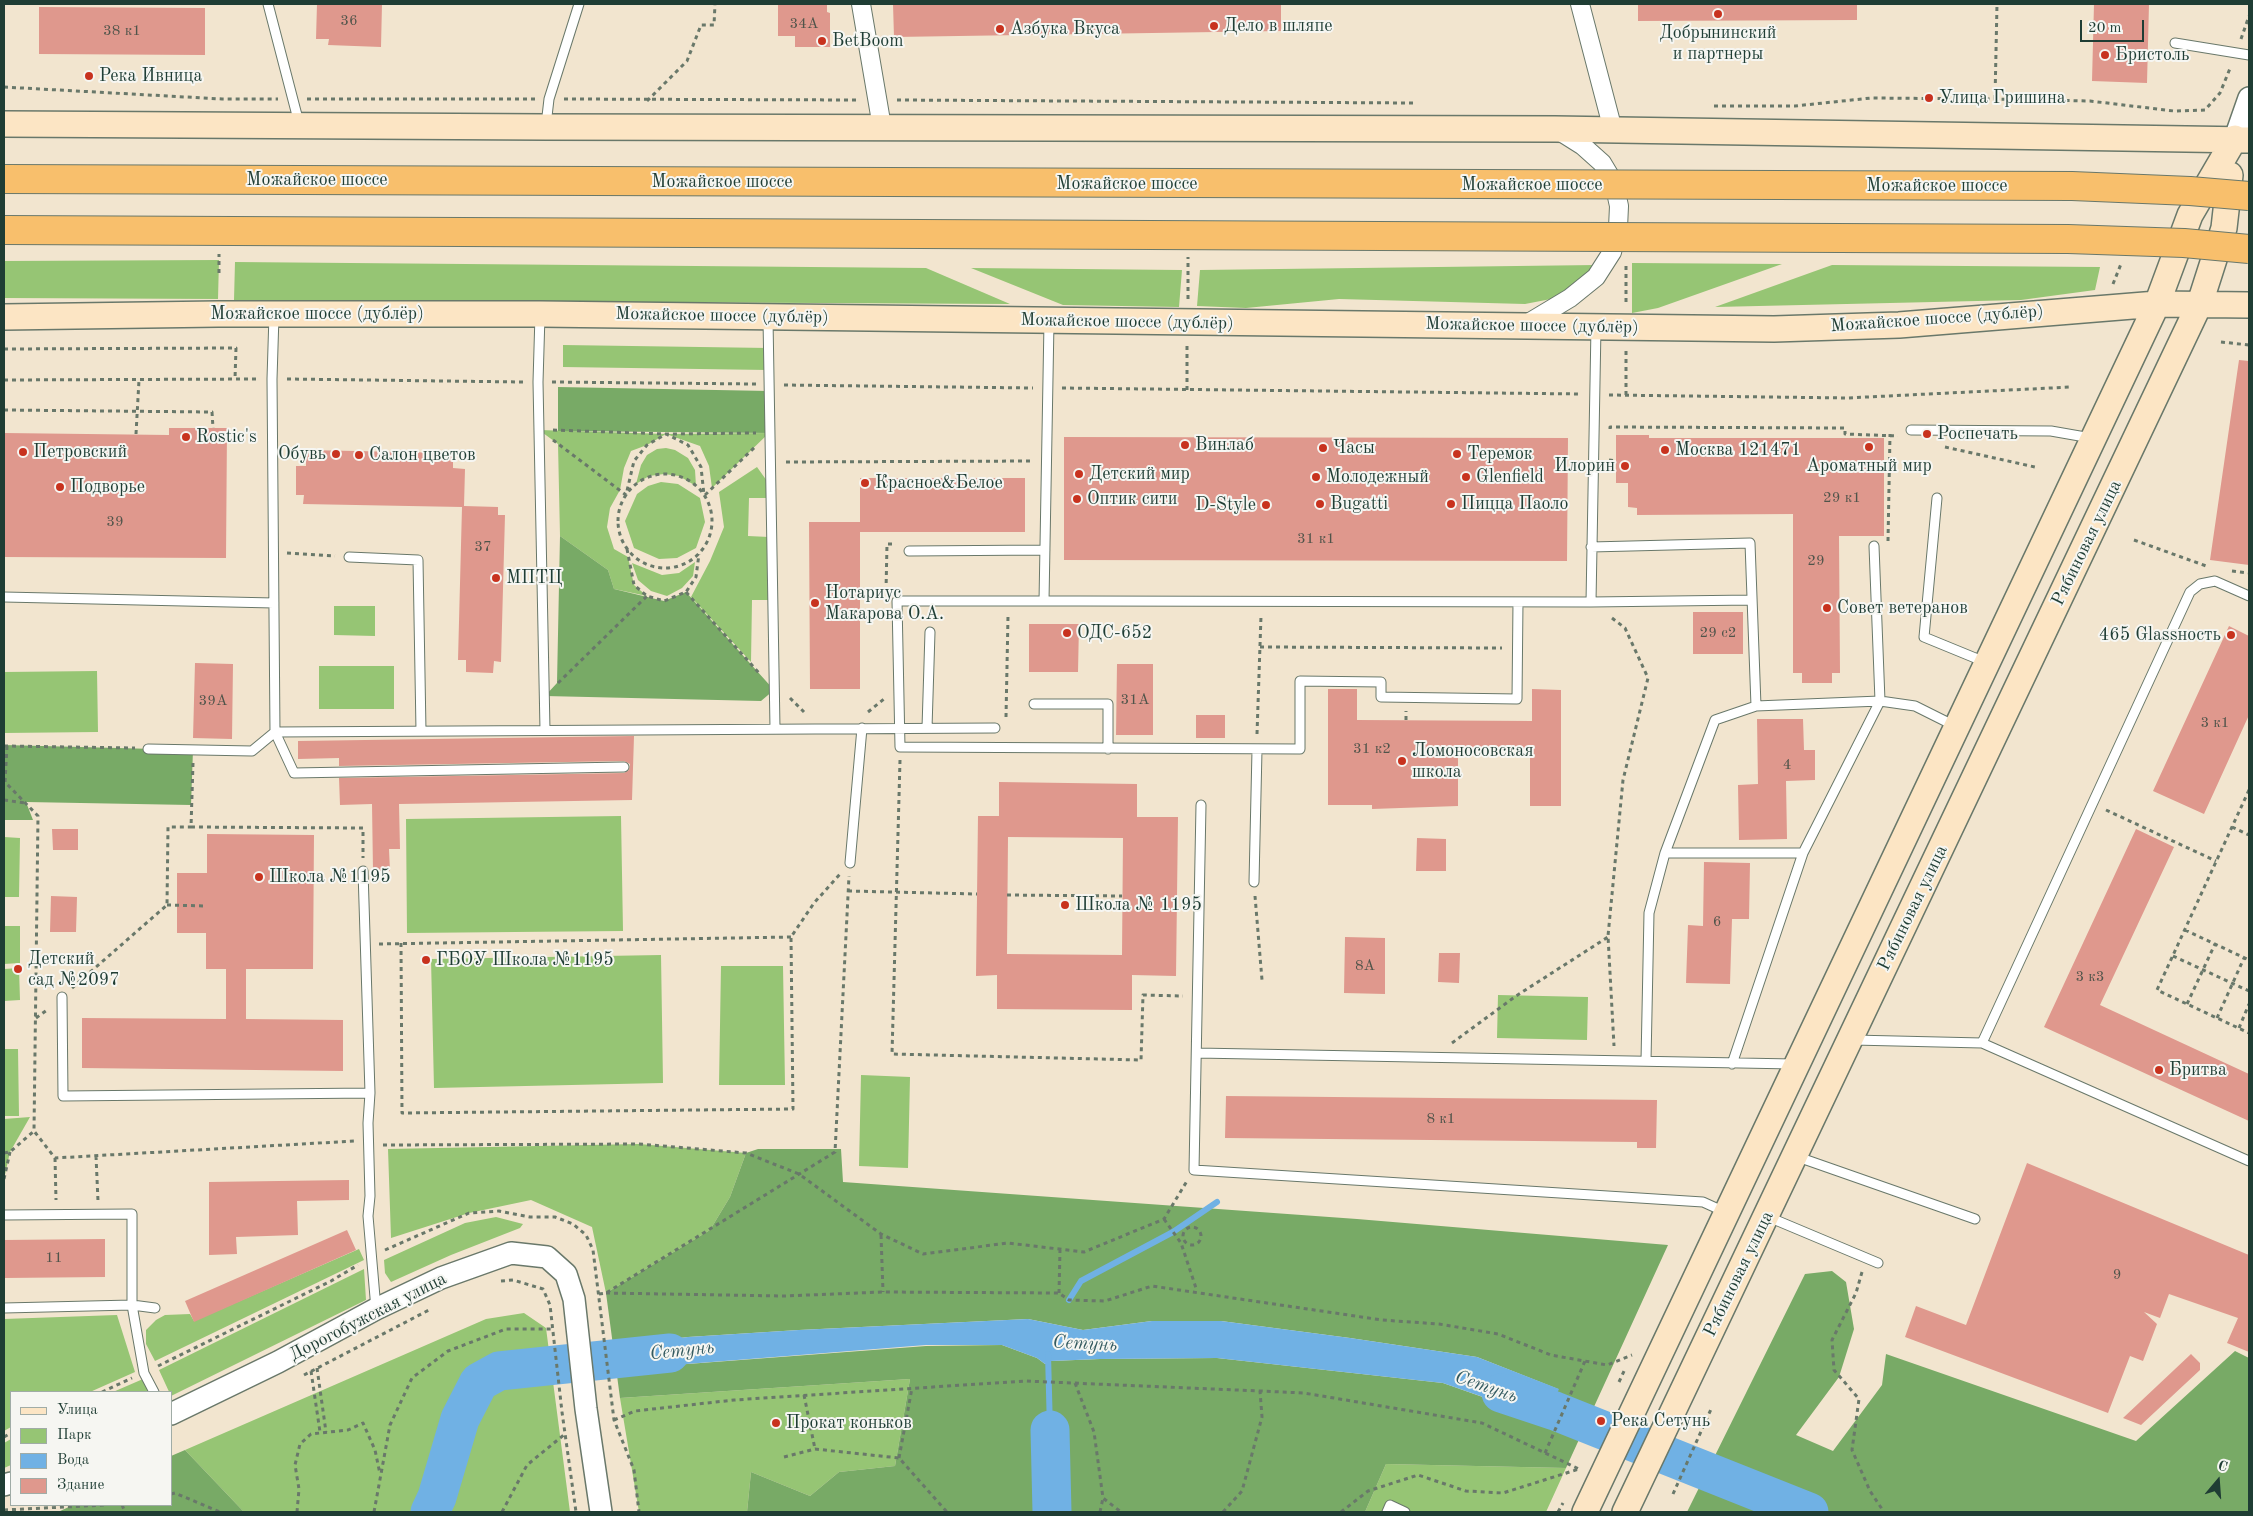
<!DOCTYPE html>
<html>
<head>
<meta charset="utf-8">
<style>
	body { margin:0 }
	#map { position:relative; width:2253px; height:1516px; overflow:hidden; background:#f2e5cf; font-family:"Old Standard TT",serif }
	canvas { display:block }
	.frame { position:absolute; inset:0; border:5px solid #1f3d34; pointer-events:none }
	.legend { position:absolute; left:10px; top:1391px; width:162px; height:115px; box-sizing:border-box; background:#f6f6f2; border:1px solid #a0aca6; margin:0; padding:6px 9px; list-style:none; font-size:15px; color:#1f3d34 }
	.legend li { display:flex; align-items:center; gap:10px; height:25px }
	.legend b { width:25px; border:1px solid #a0aca6 }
	.north { position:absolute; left:2193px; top:1456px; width:50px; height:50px; -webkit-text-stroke:4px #f6f6f2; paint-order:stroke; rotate:18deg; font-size:14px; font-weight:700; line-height:20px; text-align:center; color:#1f3d34 }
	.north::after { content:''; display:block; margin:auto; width:18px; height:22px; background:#1f3d34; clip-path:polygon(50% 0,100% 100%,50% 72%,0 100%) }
	.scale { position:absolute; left:2080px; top:20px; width:64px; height:22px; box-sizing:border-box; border:2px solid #1f3d34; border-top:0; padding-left:6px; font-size:15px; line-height:18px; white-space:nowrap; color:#1f3d34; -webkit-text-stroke:4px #f6f6f2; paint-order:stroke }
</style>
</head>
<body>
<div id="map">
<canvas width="2253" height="1516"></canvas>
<div class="frame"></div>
<ul class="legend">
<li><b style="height:6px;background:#fce5c4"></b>Улица</li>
<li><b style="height:14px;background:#96c574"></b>Парк</li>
<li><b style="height:14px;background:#70b1e4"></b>Вода</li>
<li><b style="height:14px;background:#df988d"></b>Здание</li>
</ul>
<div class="north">С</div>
<div class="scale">20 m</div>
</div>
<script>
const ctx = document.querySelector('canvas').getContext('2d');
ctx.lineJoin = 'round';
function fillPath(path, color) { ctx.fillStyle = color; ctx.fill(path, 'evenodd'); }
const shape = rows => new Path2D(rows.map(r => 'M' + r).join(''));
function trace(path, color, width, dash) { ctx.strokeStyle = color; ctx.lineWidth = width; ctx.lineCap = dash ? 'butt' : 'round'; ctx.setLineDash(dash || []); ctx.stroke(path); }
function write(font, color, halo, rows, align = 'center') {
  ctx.font = font + ' "Old Standard TT",serif'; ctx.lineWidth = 4; ctx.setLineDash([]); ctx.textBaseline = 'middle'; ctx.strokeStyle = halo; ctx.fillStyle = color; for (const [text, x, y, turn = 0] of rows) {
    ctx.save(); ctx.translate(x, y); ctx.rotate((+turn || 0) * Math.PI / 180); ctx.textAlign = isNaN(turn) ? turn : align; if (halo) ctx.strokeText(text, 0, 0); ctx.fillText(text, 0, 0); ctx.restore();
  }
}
const green = shape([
	[219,260,218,299,4,298,4,261],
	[235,262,926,268,1010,304,234,300],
	[1632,263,1633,263,1782,264,1658,308,1632,313],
	[1596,265,1573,286,1551,299,1525,304,1339,299,1246,308,1197,306,1200,270],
	[1832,265,2100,267,2095,290,2021,300,1715,307],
	[971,268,1182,270,1179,307,1063,305],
	[563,345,769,348,768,370,563,367],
	[539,430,666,434,769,433,712,488,709,466,700,446,666,434,647,445,631,451,624,468,620,490,610,508,607,527,614,549,628,557,634,585,647,596,614,589,608,570,560,536,558,444],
	[666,448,675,450,688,458,695,470,696,486,679,476,664,474,649,476,636,484,641,465,647,455,657,449],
	[757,467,767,481,767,498,749,498,748,536,769,537,770,600,752,600,751,662,691,597,710,561,724,527,719,492],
	[661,482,678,484,700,498,705,522,696,548,677,558,659,559,634,548,625,521,637,494,648,486],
	[695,562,693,576,682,588,667,596,651,591,638,580,632,563,662,575,679,573],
	[334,606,375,606,375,636,334,635],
	[319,666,394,666,394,709,319,709],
	[97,671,98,732,4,733,4,672],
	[621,816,623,931,407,933,406,819],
	[4,837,20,838,19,897,4,897],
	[4,926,20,926,20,963,4,964],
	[661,955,663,1083,434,1088,431,959],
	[721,966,783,966,785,1085,719,1085],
	[19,968,20,1000,4,1001,4,969],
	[1498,995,1588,997,1587,1040,1497,1038],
	[4,1049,18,1049,19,1116,4,1116],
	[861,1075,910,1077,908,1168,859,1166],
	[30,1117,10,1152,4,1179,4,1119],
	[639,1144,746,1153,730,1197,710,1230,606,1293,592,1227,531,1200,469,1213,391,1238,388,1149],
	[496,1217,523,1224,520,1228,451,1255,391,1282,385,1273,384,1260,465,1223],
	[359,1249,364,1260,155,1361,146,1344,146,1330,156,1320,165,1315,190,1314,194,1321],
	[364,1269,366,1300,171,1396,159,1370],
	[524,1313,546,1328,570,1512,244,1512,185,1450,486,1319],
	[117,1315,135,1372,90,1392,11,1392,11,1427,4,1431,4,1319],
	[143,1379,148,1392,113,1392],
	[910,1379,895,1466,839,1472,810,1496,751,1472,747,1512,639,1512,620,1398],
	[11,1439,11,1465,4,1468,4,1443],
	[1386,1464,1566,1468,1546,1512,1365,1512]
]);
const forest = shape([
	[558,387,769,391,769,433,558,431],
	[560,536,608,570,614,589,664,601,686,592,774,690,761,701,545,696,557,683],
	[4,745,193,750,191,805,26,802,33,820,4,820],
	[758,1149,841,1149,843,1182,1357,1219,1668,1245,1566,1468,1386,1464,1365,1512,747,1512,751,1472,810,1496,839,1472,895,1466,910,1379,620,1398,606,1293,710,1230,730,1197,746,1153],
	[1028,1319,1083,1330,1152,1321,1221,1321,1350,1338,1477,1357,1558,1389,1545,1419,1443,1383,1217,1358,1100,1359,1051,1361,1045,1364,1037,1358,1002,1345,926,1346,661,1366,619,1375,615,1346,688,1337,799,1330],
	[1832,1271,1846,1282,1854,1329,1839,1377,1796,1435,1833,1451,1882,1385,1886,1354,2136,1441,2235,1351,2249,1358,2249,1512,1687,1512,1805,1274],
	[185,1450,244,1512,58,1512,73,1505,171,1505,171,1456]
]);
const water = shape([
	[1028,1319,1083,1330,1152,1321,1221,1321,1350,1338,1477,1357,1559,1389,1546,1419,1443,1383,1217,1358,1100,1359,1051,1361,1045,1364,1037,1358,1002,1345,926,1345,661,1366,619,1375,615,1346,688,1337,799,1330]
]);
const stream = shape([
	[1069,1300,1081,1281,1173,1232,1217,1202],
	[1048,1354,1050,1430]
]);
const river = shape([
	[1501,1393,1555,1411,1809,1512],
	[1050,1430,1052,1512],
	[430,1512,437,1497,460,1419,479,1382,499,1371,670,1353]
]);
const building = shape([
	[317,4,382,4,381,47,328,45,329,39,316,39],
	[778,4,827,4,827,12,830,13,830,47,795,47,795,36,778,36],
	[893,4,1281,4,1281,31,894,37],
	[1638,4,1857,4,1857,20,1638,21],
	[2094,4,2149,4,2147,83,2092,81],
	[39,7,205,8,205,55,39,54],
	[2239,360,2249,361,2249,565,2210,560],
	[169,428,227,428,226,558,4,557,4,433,169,435],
	[1616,435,1649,435,1649,438,1884,438,1884,536,1839,536,1840,673,1832,673,1832,683,1802,683,1802,673,1793,673,1793,514,1637,515,1637,508,1628,507,1628,483,1616,483],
	[1064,437,1568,438,1567,561,1064,560],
	[306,450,453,453,453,468,465,469,464,506,498,507,498,515,505,515,501,662,494,661,493,673,466,672,466,660,458,660,462,507,303,504,304,495,296,495,296,466,306,466],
	[860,478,1025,478,1025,532,860,532],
	[809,522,860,522,860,689,810,689],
	[1693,612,1743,612,1743,654,1693,654],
	[1029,624,1079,624,1078,672,1029,672],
	[2229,626,2249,636,2249,715,2204,814,2153,791],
	[195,663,233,664,232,739,193,738],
	[1117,664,1153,664,1153,735,1116,735],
	[1328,689,1357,689,1357,720,1532,721,1532,689,1561,690,1561,806,1530,806,1530,749,1458,748,1458,806,1372,809,1372,805,1328,805],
	[1196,715,1225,715,1225,738,1196,738],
	[1757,719,1803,719,1804,750,1815,750,1815,780,1786,781,1787,839,1739,840,1738,785,1758,784],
	[634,736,632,800,399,804,400,849,389,849,390,871,373,871,372,804,340,805,339,778,624,773,629,770,630,764,624,761,339,766,339,758,298,759,298,741],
	[999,782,1137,784,1137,817,1178,817,1176,976,1132,975,1132,1010,997,1009,997,975,976,976,978,816,999,816],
	[1008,837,1123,838,1122,955,1007,954],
	[52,829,78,829,78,850,53,850],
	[2136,829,2174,847,2100,1005,2249,1074,2249,1121,2044,1027],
	[207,834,314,835,313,969,246,969,246,1019,343,1020,343,1071,82,1068,82,1018,226,1019,226,969,206,969,206,933,177,933,177,873,207,873],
	[1417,838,1446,839,1446,871,1416,871],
	[1704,862,1750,863,1749,919,1732,919,1730,984,1686,983,1688,925,1703,926],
	[51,896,77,897,76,932,50,932],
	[1345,937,1385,938,1385,994,1344,993],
	[1439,953,1460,953,1459,983,1438,982],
	[1226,1096,1657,1100,1656,1148,1637,1148,1637,1142,1225,1138],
	[2027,1163,2249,1255,2249,1352,2227,1343,2238,1318,2169,1294,2160,1318,2144,1312,2157,1324,2143,1361,2130,1356,2108,1413,1905,1337,1916,1306,1966,1325],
	[349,1180,349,1200,297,1201,298,1235,236,1237,237,1254,209,1255,209,1182],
	[347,1230,356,1250,194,1322,185,1301],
	[105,1239,105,1277,4,1278,4,1240],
	[2191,1354,2200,1363,2200,1370,2141,1425,2123,1418]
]);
const path = shape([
	[2241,39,2249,16],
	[4,87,222,99,278,99],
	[307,99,535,99],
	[564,99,858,100],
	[1995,99,1997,4],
	[897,100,1413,103],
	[647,101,687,61,701,25,714,25,715,4],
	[1714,106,1795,106,1871,98,1995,99,2090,101,2174,111,2205,110,2220,93,2231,66],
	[1626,266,1626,305],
	[219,273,219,254],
	[2113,284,2121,264],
	[1188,299,1188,257],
	[2221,342,2249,345],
	[4,349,236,348,235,379],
	[287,379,523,382],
	[4,380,258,379],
	[552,382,756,384],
	[784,385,1033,388],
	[1062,388,1581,394],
	[1187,390,1187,345],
	[1609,395,1847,398,2071,387],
	[1626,395,1626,349],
	[4,410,212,412,213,428],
	[1610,429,1610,427,1845,428,1845,434,1898,436],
	[553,430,666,434,756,433],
	[136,434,139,380],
	[553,440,626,495,634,461,647,445,666,434,688,445,701,467,704,495],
	[1945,447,2035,467],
	[1609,460,1616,461],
	[786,462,1033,461],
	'618 521a47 47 0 1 1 94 0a47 47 0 1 1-94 0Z',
	[705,495,756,446],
	[2134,540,2209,567],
	[1888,541,1890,434],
	[627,549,634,585,647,596,664,601,686,592,696,577,699,554],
	[287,553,335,556],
	[2232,571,2249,573],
	[886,591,887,544,896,544],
	[686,592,759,673],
	[1612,618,1625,628,1648,678,1623,780,1608,936,1614,1046],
	[1260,647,1502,648],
	[558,683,647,596],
	[790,698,804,712],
	[868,712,884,699],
	[1006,717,1008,616],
	[1406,720,1406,711],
	[1257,734,1261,616],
	[4,746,135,748],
	[7,746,5,782,38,816,34,1131,55,1158,355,1141],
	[900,760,892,1054,1141,1060,1143,995,1183,996],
	[193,763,191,827,363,828,363,858],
	[2249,790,2157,990,2249,1033],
	[4,800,25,803],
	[2106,810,2216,861],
	[2232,827,2249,835],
	[848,891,977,894],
	[1007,895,1122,896],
	[1255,896,1262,980],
	[167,905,206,906],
	[2185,930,2249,960],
	[401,943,402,1113,793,1109,791,937,814,903,841,873],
	[379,944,791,937],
	[2173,956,2249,991],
	[72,988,167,905,168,827,191,827],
	[2187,1004,2215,944],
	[36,1018,47,1010],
	[2217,1018,2244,958],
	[2239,1028,2249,1004],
	[1452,1043,1516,996,1608,937],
	[383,1145,639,1144,746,1153,799,1174,881,1234,923,1254,1008,1243,1084,1252,1164,1219,1187,1181],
	[4,1153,10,1152,34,1131],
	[96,1156,98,1201],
	[55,1158,56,1200],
	[4,1179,10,1152],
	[1164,1219,1181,1243,1197,1291],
	'1183 1236a9 9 0 1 1 18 0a9 9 0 1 1-18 0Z',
	[881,1235,883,1292],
	[385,1250,469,1213,499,1211,530,1217,555,1217,573,1224,586,1235,593,1250,614,1420,634,1470,639,1512],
	[1862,1272,1856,1293,1832,1340,1834,1370,1859,1399,1852,1450,1870,1491,1884,1512],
	[501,1281,513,1280,543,1289,550,1305,562,1412,576,1512],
	[606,1293,784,1296,883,1292,1059,1293,1069,1300,1105,1301,1152,1286,1382,1320,1439,1324,1498,1334,1551,1355,1607,1365,1632,1355],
	[1059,1293,1060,1250],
	[599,1294,606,1293,835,1152,849,876],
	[158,1366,331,1281,358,1265],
	[317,1368,326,1432],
	[311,1371,320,1432],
	[304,1375,429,1310],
	[1619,1382,1625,1369],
	[1075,1383,1094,1432,1103,1498,1121,1512],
	[102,1392,132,1378],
	[804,1395,815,1449],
	[614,1420,635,1411,734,1400,1025,1381,1260,1391,1304,1393,1482,1423,1579,1469],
	[4,1437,11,1433],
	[1545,1453,1585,1361],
	[784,1457,815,1449,899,1458,947,1512],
	[899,1458,912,1388],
	[171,1494,175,1493,220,1512],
	[1673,1494,1712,1407],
	[122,1505,125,1512],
	[4,1510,105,1505],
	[297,1512,299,1489,295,1465,300,1444,311,1434,348,1430,363,1423,375,1450,380,1474],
	[374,1512,390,1425,412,1378,448,1351,506,1329,553,1329],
	[502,1512,527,1465,565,1434],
	[1100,1512,1103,1498],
	[1223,1512,1242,1491,1262,1417,1260,1391],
	[1341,1512,1368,1491,1418,1475,1466,1491,1503,1493,1579,1469],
	[1558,1512,1563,1503]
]);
const service = shape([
	[268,4,299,123],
	[2175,43,2249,55],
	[546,125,549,99,579,4],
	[274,315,272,379,275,732,294,773,624,767],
	[540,315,538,382,545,730],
	[768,319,775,728],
	[1911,430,2051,431,2091,438],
	[1937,498,1924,637,1985,662],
	[1591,547,1750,543,1756,706],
	[909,551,1045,550],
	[349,557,418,560,421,731],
	[4,597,274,603],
	[1044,601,1049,322],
	[1518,602,1517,699,1381,697,1381,682,1300,681,1300,749,900,747,897,601,1079,601,1591,602,1752,600],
	[1591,602,1596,327],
	[1034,704,1108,704,1108,749],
	[927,728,930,632],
	[148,749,252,751,275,732,995,728],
	[1201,805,1194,1170,1703,1202,1725,1212],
	[1665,853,1803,853],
	[850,863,862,728],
	[363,871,370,1093,368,1123,370,1196,368,1216,376,1309],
	[1254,882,1257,750],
	[62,997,63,1096,370,1093],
	[1853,1040,1982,1043,2249,1161],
	[1982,1043,2190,592,2200,584,2215,581,2249,596],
	[1197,1053,1794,1064],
	[1646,1061,1649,913,1665,853,1715,720,1756,706,1880,701,1915,706,1957,727],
	[1732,1064,1803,853,1880,701,1874,546],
	[1795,1156,1975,1219],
	[4,1215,132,1214,132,1305,144,1373,154,1392],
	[1766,1216,1878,1263],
	[4,1308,132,1305,155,1308],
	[1387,1512,1390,1505,1405,1512]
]);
const minor = shape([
	[861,4,882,127],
	[1580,4,1613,130],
	[1525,325,1570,298,1596,277,1612,252,1618,228,1619,206,1614,183,1602,163,1583,146,1556,129]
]);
const tertiary = shape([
	[2235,138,2249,98],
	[171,1414,278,1362,376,1309,441,1278,511,1253,547,1257,566,1274,574,1299,586,1409,601,1512],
	[4,1485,11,1483]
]);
const secondary = shape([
	[4,124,545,127,1555,129,2249,140],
	[4,317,218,314,540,314,1774,329,1899,325,2157,304,2249,305],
	[1585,1512,2157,304,2190,215,2235,138],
	[1625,1512,2200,303,2224,228,2230,175]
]);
const primaryBridge = shape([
	[4,179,2072,186,2190,191,2249,196],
	[4,230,2068,239,2184,243,2249,249]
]);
const markers = [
	[1718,14,5,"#c8321e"],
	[1214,26,5,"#c8321e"],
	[1000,29,5,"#c8321e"],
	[822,41,5,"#c8321e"],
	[2105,55,5,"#c8321e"],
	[89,76,5,"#c8321e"],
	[1929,98,5,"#c8321e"],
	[1927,434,5,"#c8321e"],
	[186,437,5,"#c8321e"],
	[1185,445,5,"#c8321e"],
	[1869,447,5,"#c8321e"],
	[1323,448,5,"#c8321e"],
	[1665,450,5,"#c8321e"],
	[23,452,5,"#c8321e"],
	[336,454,5,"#c8321e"],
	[1457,454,5,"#c8321e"],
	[359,455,5,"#c8321e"],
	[1625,466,5,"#c8321e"],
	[1079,474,5,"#c8321e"],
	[1316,477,5,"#c8321e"],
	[1466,477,5,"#c8321e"],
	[865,483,5,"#c8321e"],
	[60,487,5,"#c8321e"],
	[1077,499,5,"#c8321e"],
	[1320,504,5,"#c8321e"],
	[1451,504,5,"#c8321e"],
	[1266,505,5,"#c8321e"],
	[496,578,5,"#c8321e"],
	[815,603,5,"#c8321e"],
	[1827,608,5,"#c8321e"],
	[1067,633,5,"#c8321e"],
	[2231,635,5,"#c8321e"],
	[1402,761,5,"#c8321e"],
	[259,877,5,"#c8321e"],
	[1065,905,5,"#c8321e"],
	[426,960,5,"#c8321e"],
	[18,969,5,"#c8321e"],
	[2159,1070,5,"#c8321e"],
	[1601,1421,5,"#c8321e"],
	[776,1423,5,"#c8321e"]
];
const numberNames = [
	["36",349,21],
	["34А",804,24],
	["38 к1",122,31],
	["29 к1",1842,498],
	["39",115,522],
	["31 к1",1316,539],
	["37",483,547],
	["29",1816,561],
	["29 с2",1718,633],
	["31А",1135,700],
	["39А",213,701],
	["3 к1",2215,723],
	["31 к2",1372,749],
	["4",1787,765],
	["6",1717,922],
	["8А",1365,966],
	["3 к3",2090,977],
	["8 к1",1441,1119],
	["11",54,1258],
	["9",2117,1275]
];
const poiNames = [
	["Дело в шляпе",1224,26],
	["Азбука Вкуса",1010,29],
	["Добрынинский",1718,33,"center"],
	["и партнеры",1718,54,"center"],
	["BetBoom",832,41],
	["Бристоль",2115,55],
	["Река Ивница",99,76],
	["Улица Гришина",1939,98],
	["Роспечать",1937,434],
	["Rostic's",196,437],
	["Винлаб",1195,445],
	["Часы",1333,448],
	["Москва 121471",1675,450],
	["Петровский",33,452],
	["Обувь",326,454,"right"],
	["Теремок",1467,454],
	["Салон цветов",369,455],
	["Илорин",1615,466,"right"],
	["Ароматный мир",1869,466,"center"],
	["Детский мир",1089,474],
	["Молодежный",1326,477],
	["Glenfield",1476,477],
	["Красное&Белое",875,483],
	["Подворье",70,487],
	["Оптик сити",1087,499],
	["Bugatti",1330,504],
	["Пицца Паоло",1461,504],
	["D-Style",1256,505,"right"],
	["МПТЦ",506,578],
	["Нотариус",825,593],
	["Макарова О.А.",825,614],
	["Совет ветеранов",1837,608],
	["ОДС-652",1077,633],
	["465 Glassность",2221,635,"right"],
	["Ломоносовская",1412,751],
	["школа",1412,772],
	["Школа №1195",269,877],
	["Школа № 1195",1075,905],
	["Детский",28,959],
	["сад №2097",28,980],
	["ГБОУ Школа №1195",436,960],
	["Бритва",2169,1070],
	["Река Сетунь",1611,1421],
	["Прокат коньков",786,1423]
];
const streetNames = [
	["Можайское шоссе",317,180],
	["Можайское шоссе",722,182],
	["Можайское шоссе",1127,184],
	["Можайское шоссе",1532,185],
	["Можайское шоссе",1937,186],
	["Можайское шоссе (дублёр)",317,314],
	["Можайское шоссе (дублёр)",722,316,1],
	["Можайское шоссе (дублёр)",1937,319,-4],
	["Можайское шоссе (дублёр)",1127,322,1],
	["Можайское шоссе (дублёр)",1532,326,1],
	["Рябиновая улица",2087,543,-64],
	["Рябиновая улица",1913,908,-64],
	["Рябиновая улица",1739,1274,-64],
	["Дорогобужская улица",368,1317,-27]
];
const waterNames = [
	["Сетунь",1085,1344,3],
	["Сетунь",682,1351,-6],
	["Сетунь",1486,1387,19]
];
fillPath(green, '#96c574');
fillPath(forest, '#78aa66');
fillPath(water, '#70b1e4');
trace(stream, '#70b1e4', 6);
trace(river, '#70b1e4', 39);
fillPath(building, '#df988d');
trace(service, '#69786a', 11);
trace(minor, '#69786a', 20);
trace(tertiary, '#69786a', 24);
trace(secondary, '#69786a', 28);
trace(path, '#69786a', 3, [4, 4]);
trace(service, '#fff', 9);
trace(minor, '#fff', 18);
trace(tertiary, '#fff', 21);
trace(secondary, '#fce5c4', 25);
trace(primaryBridge, '#69786a', 30, []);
trace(primaryBridge, '#f8bf6c', 28);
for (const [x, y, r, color] of markers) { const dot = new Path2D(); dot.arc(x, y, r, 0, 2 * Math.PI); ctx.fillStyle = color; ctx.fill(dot); trace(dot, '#f6f6f2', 2); }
write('15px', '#4f544a', null, numberNames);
write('18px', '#1f3d34', '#f6f6f2', poiNames, 'left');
write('18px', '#1f3d34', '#f6f6f2', streetNames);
write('italic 19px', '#335a60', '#f6f6f2', waterNames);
</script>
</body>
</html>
